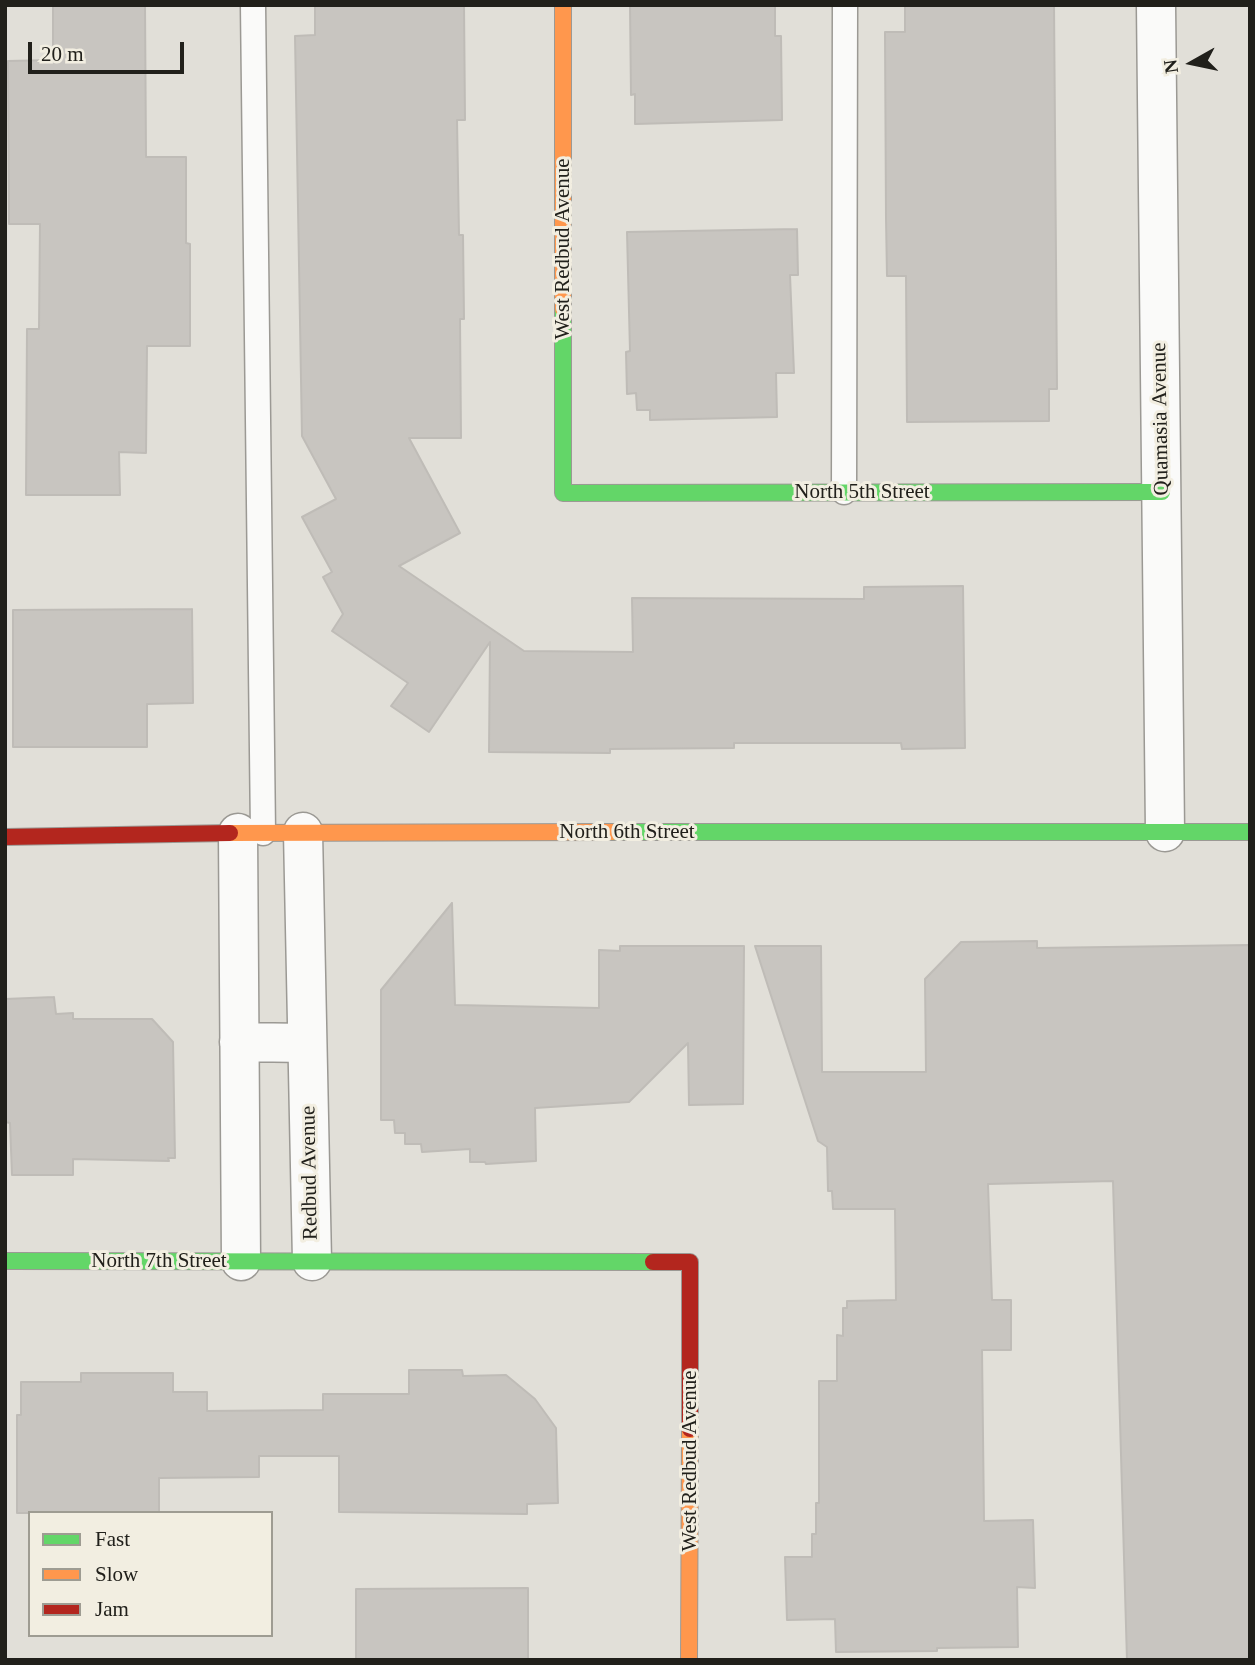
<!DOCTYPE html>
<html>
<head>
<meta charset="utf-8">
<style>
	body { margin:0 }
	#map { position:relative; width:1255px; height:1665px; overflow:hidden; background:#e1dfd8; font-family:"Times New Roman",serif }
	canvas { display:block }
	.frame { position:absolute; inset:0; border:7px solid #21201b; pointer-events:none }
	.legend { position:absolute; left:28px; top:1511px; width:245px; height:126px; box-sizing:border-box; background:#f2eee1; border:2px solid #9e9c92; margin:0; padding:9px 12px; list-style:none; font-size:21px; color:#21201b }
	.legend li { display:flex; align-items:center; gap:14px; height:35px }
	.legend b { width:35px; border:2px solid #9e9c92 }
	.north { position:absolute; left:1157px; top:28px; width:70px; height:70px; -webkit-text-stroke:5px #f2eee1; paint-order:stroke; rotate:261deg; font-size:19px; font-weight:700; line-height:28px; text-align:center; color:#21201b }
	.north::after { content:''; display:block; margin:auto; width:24px; height:32px; background:#21201b; clip-path:polygon(50% 0,100% 100%,50% 72%,0 100%) }
	.scale { position:absolute; left:28px; top:42px; width:156px; height:32px; box-sizing:border-box; border:4px solid #21201b; border-top:0; padding-left:9px; font-size:21px; line-height:24px; white-space:nowrap; color:#21201b; -webkit-text-stroke:5px #f2eee1; paint-order:stroke }
</style>
</head>
<body>
<div id="map">
<canvas width="1255" height="1665"></canvas>
<div class="frame"></div>
<ul class="legend">
<li><b style="height:9px;background:#63d668"></b>Fast</li>
<li><b style="height:9px;background:#ff974d"></b>Slow</li>
<li><b style="height:9px;background:#b3261e"></b>Jam</li>
</ul>
<div class="north">N</div>
<div class="scale">20 m</div>
</div>
<script>
const ctx = document.querySelector('canvas').getContext('2d');
ctx.lineJoin = 'round';
function fillPath(path, color) { ctx.fillStyle = color; ctx.fill(path, 'evenodd'); }
const shape = rows => new Path2D(rows.map(r => 'M' + r).join(''));
function trace(path, color, width, dash) { ctx.strokeStyle = color; ctx.lineWidth = width; ctx.lineCap = dash ? 'butt' : 'round'; ctx.setLineDash(dash || []); ctx.stroke(path); }
function write(font, color, halo, rows, align = 'center') {
  ctx.font = font + ' "Times New Roman",serif'; ctx.lineWidth = 6; ctx.setLineDash([]); ctx.textBaseline = 'middle'; ctx.strokeStyle = halo; ctx.fillStyle = color; for (const [text, x, y, turn = 0] of rows) {
    ctx.save(); ctx.translate(x, y); ctx.rotate((+turn || 0) * Math.PI / 180); ctx.textAlign = isNaN(turn) ? turn : align; if (halo) ctx.strokeText(text, 0, 0); ctx.fillText(text, 0, 0); ctx.restore();
  }
}
const building = shape([
	[53,5,145,5,146,157,186,157,186,243,190,244,190,346,147,346,146,453,119,452,120,495,26,495,27,329,39,329,40,224,9,224,8,61,53,60,53,5],
	[315,5,464,5,465,120,457,120,459,235,463,235,464,319,460,319,461,438,409,438,460,533,399,566,524,651,633,652,632,598,864,599,864,587,963,586,965,748,902,749,901,743,734,743,734,748,610,749,610,753,489,752,490,642,429,732,391,706,408,683,332,631,343,614,323,577,332,572,302,517,336,499,302,436,295,36,315,35,315,5],
	[630,5,775,5,775,36,781,36,782,120,635,124,635,94,631,95,630,5],
	[905,5,1054,5,1057,389,1049,389,1049,421,907,422,906,276,887,276,886,218,885,32,905,32,905,5],
	[797,229,798,275,790,275,794,373,776,373,777,417,650,420,650,410,637,410,636,393,627,394,626,352,630,351,627,232,797,229],
	[192,609,193,703,147,704,147,747,13,747,13,610,192,609],
	[452,903,455,1005,599,1008,599,950,620,951,620,946,744,946,743,1104,689,1105,688,1043,629,1102,535,1108,536,1161,486,1164,485,1162,470,1162,470,1149,422,1152,421,1144,405,1144,405,1133,395,1133,394,1120,381,1120,381,990,452,903],
	[1037,941,1037,948,1250,945,1250,1660,1127,1660,1113,1181,988,1184,992,1300,1011,1300,1011,1350,982,1350,984,1521,1033,1520,1035,1588,1017,1587,1018,1647,937,1648,937,1651,836,1652,835,1619,787,1620,785,1557,812,1557,812,1534,816,1534,816,1503,819,1503,819,1381,837,1381,837,1335,843,1336,843,1308,847,1308,847,1301,896,1300,895,1209,833,1209,832,1191,828,1191,827,1147,818,1141,755,946,821,946,822,1072,926,1072,925,979,961,942,1037,941],
	[54,997,56,1014,73,1013,73,1019,152,1019,173,1042,175,1158,168,1158,169,1161,73,1159,73,1175,12,1175,10,1123,5,1122,5,999,54,997],
	[409,1370,462,1370,463,1376,506,1375,535,1399,556,1428,558,1503,527,1504,527,1514,339,1512,339,1456,259,1456,259,1477,159,1478,159,1513,17,1513,17,1415,21,1415,21,1382,81,1382,81,1373,173,1373,173,1392,207,1392,207,1411,323,1410,323,1394,409,1394,409,1370],
	[528,1588,528,1660,356,1660,356,1589,528,1588]
]);
const lane = shape([
	[253,5,263,833],
	[844,492,845,5]
]);
const street = shape([
	[1156,5,1165,832],
	[303,832,312,1261],
	[238,833,241,1261],
	[239,1042,307,1043]
]);
const fast = shape([
	[563,309,563,493,1162,492],
	[612,832,1250,832],
	[5,1261,653,1262]
]);
const slow = shape([
	[563,5,563,309],
	[230,833,612,832],
	[689,1660,690,1429]
]);
const jam = shape([
	[5,837,230,833],
	[653,1262,690,1262,690,1429]
]);
const streetNames = [
	["West Redbud Avenue",563,249,-90],
	["Quamasia Avenue",1161,419,-91],
	["North 5th Street",862,492],
	["North 6th Street",627,832],
	["Redbud Avenue",310,1173,-91],
	["North 7th Street",159,1261],
	["West Redbud Avenue",690,1461,-90]
];
fillPath(building, '#c8c5c0');
trace(building, '#bfbcb7', 2);
trace(lane, '#9b9994', 27);
trace(street, '#9b9994', 41);
trace(fast, '#9b9994', 18);
trace(slow, '#9b9994', 18);
trace(jam, '#9b9994', 18);
trace(lane, '#fafaf9', 24);
trace(street, '#fafaf9', 38);
trace(fast, '#63d668', 16);
trace(slow, '#ff974d', 16);
trace(jam, '#b3261e', 16);
write('21px', '#21201b', '#f2eee1', streetNames);
</script>
</body>
</html>
